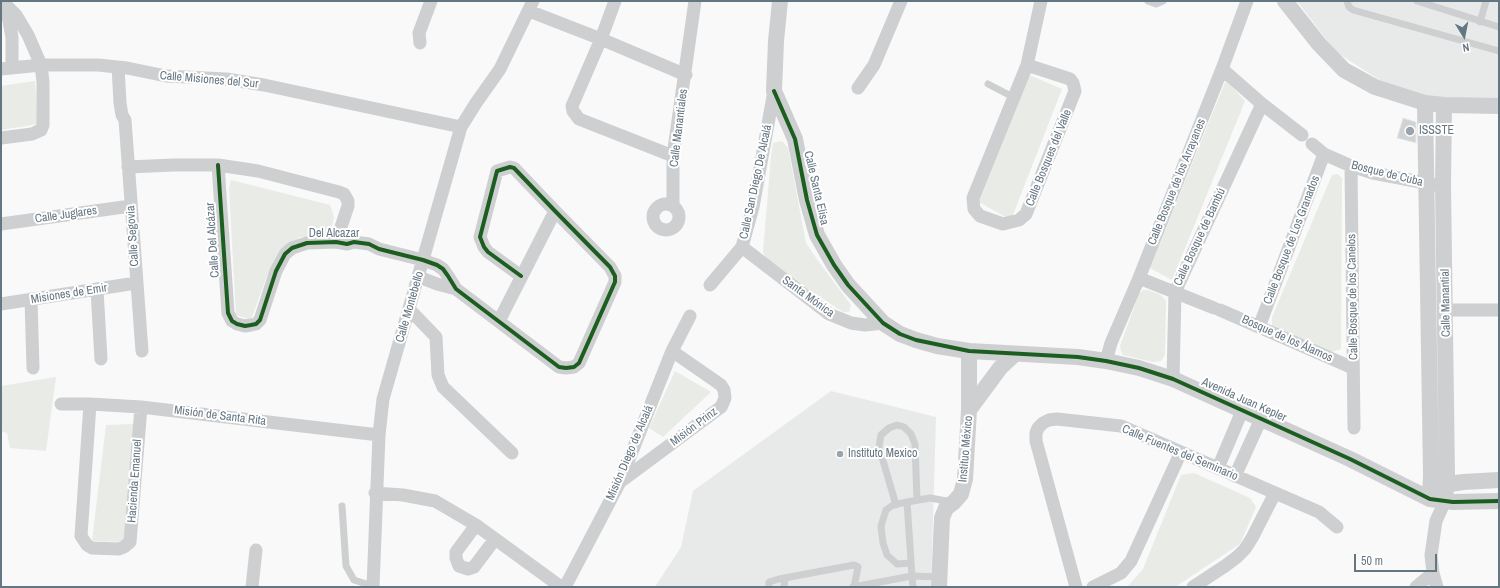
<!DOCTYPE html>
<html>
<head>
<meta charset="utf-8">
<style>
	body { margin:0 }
	#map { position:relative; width:1500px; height:588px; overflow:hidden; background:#f9f9f9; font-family:"Archivo Narrow",sans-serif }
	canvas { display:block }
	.frame { position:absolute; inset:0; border:2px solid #657683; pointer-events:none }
	.north { position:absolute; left:1444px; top:16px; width:40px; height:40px; -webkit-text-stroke:3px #fff; paint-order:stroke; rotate:170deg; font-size:11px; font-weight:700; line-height:16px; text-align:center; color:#657683 }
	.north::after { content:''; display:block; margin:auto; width:14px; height:18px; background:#657683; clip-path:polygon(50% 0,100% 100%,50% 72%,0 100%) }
	.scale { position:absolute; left:1354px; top:554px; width:83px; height:18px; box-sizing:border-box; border:2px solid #657683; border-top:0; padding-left:5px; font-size:12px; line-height:14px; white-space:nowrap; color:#657683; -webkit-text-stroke:3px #fff; paint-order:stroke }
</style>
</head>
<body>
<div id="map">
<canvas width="1500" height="588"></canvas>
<div class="frame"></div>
<div class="north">N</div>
<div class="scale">50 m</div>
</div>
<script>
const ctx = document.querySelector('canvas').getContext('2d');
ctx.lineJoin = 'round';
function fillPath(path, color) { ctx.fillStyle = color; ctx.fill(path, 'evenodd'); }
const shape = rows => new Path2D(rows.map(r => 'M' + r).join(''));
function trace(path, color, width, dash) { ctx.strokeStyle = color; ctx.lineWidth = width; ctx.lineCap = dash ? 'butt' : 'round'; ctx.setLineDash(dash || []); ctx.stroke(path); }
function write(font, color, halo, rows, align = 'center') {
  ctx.font = font + ' "Archivo Narrow",sans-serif'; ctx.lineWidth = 4; ctx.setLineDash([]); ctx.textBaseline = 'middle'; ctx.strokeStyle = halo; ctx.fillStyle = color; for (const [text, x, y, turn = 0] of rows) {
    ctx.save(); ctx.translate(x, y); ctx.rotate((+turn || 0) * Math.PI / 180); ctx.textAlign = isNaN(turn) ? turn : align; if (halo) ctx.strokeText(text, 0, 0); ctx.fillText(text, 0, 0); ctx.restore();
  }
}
const built = shape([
	[1297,1,1499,1,1499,102,1403,95,1336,52],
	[831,391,936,417,931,587,655,587,681,547,693,491]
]);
const green = shape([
	[1027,74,1062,89,1011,220,977,201],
	[1226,80,1245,101,1172,280,1150,268],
	[35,81,38,124,1,130,1,86],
	[782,141,788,148,806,243,816,258,851,305,849,312,843,312,768,263,763,252,771,156,773,143],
	[1338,174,1342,178,1341,349,1328,353,1272,327,1272,317,1332,175],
	[231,180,330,205,334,217,330,234,315,237,300,237,279,251,265,281,251,320,236,315,229,188],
	[1143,290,1148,290,1161,295,1166,301,1165,355,1161,361,1153,362,1123,355,1121,351,1120,346,1139,294],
	[675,371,711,392,663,437,649,428],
	[56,377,46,451,10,448,7,433,1,431,1,386],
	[135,424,127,542,92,541,106,425],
	[1194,473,1250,498,1256,507,1240,544,1175,587,1127,587,1143,569,1181,475]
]);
const building = shape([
	[1403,118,1416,122,1416,143,1397,138,1403,118]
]);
const service = shape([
	[1148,1,1156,4,1163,1],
	[1347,1,1349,7,1353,10,1499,51],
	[1417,1,1499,27],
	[1480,22,1486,1],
	[988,84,1013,97],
	[907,502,893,505,886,510,881,526,883,543,887,555,897,564,911,563],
	[896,505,879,447,881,435,889,428,897,425,904,427,911,434,915,444,917,500],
	[342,506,346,566,354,580,373,586],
	[769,587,769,582,779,579,854,565,858,567,854,587],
	[784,587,785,578],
	[853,587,912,576,907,502,930,498,952,502],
	[913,587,912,576,939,577]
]);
const minor = shape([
	[615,1,601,39,572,106,573,111,579,119,673,156],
	[6,5,12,37,12,67],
	[529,11,601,39,686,75],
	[420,43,419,33,431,1],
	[1027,65,1070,79,1073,83,1075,91,1026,214,1019,220,1003,224,980,216,974,209,973,198,1027,65,1041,1],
	[118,67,120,103,122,115,125,120,142,351],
	[1,69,41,65,98,65,127,68,166,76,226,79,264,85,461,127],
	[1222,69,1262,104,1302,135],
	[858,88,874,65,901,1],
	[1,138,32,134,41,130,43,125,43,82,41,65,28,35,16,15,2,1],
	[1312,144,1324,154,1351,166,1373,173,1436,185],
	[218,165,228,313,232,321,237,324,245,326,251,325,256,324,260,320,276,271,285,254,292,248,307,243,336,242,347,244,354,242,369,244,379,249,423,260,437,265,443,269,448,276,456,289,559,367,566,368,574,367,579,363,615,282,615,276,610,267,555,211,514,168,510,167,497,171,480,237,484,247,488,252,521,276],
	[1351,166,1354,428],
	[128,167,173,165,218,165,258,171,339,192,344,194,348,201,348,206,336,242],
	'653 217a13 13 0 1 1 26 0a13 13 0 1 1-26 0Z',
	[673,205,673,156,695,1],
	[1,224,131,206],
	[742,247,829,314,851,323,865,325,883,323],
	[419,277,437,284,456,289],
	[1139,278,1214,308],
	[710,285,742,247,753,207,774,91],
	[97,290,101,359],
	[31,299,33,368],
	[1,304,136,283],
	[409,309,436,337,438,375,443,387,512,453],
	[1220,310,1353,368],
	[1446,310,1499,310],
	[499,321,555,211],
	[1259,327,1324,154],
	[1106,361,1111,343,1139,278,1222,69,1247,1],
	[1173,379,1175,292,1262,104],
	[61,404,90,404,141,407,379,435],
	[90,404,81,536,87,545,92,548,119,549,124,547,130,542,141,407],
	[1218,468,1242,411],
	[1235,476,1261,419],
	[620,482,721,407,723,403,725,398,724,390,721,385,672,351],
	[375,493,403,495,435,501,476,525,561,587],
	[476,525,456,552,456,558,459,566,468,569,474,567,495,539],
	[252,587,256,550],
	[373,587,379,435,383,399,461,127,476,103,500,69,533,1],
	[565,587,620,482,672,351,690,316],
	[1076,587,1036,441,1036,433,1038,428,1043,423,1049,420,1057,419,1121,426,1319,512,1337,527],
	[1093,587,1121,573,1131,561,1181,452],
	[1193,587,1225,566,1237,557,1245,549,1252,538,1275,493],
	[1416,587,1433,573],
	[1437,587,1433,573,1431,555,1436,521,1445,501]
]);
const tertiary = shape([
	[780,1,776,41,774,91,795,139,807,200,817,235,834,265,848,285,883,323,900,334,916,340,937,346,969,351,1078,357,1106,361,1139,368,1173,379,1350,459,1430,499,1453,502,1499,501],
	[1285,1,1319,44,1344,70,1375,87,1425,103,1444,105,1499,106],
	[1425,103,1431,475,1430,499],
	[1444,105,1443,185,1447,475,1445,501],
	[969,410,1000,368,1015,354],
	[1437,486,1463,482,1499,480],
	[939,587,942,518,946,508,954,502,961,494,965,479,969,410,969,351]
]);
const cycleway = shape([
	[774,91,795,139,807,200,817,235,834,265,848,285,883,323,900,334,916,340,969,351,1078,357,1106,361,1139,368,1173,379,1350,459,1430,499,1453,502,1499,501],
	[218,165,228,313,232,321,237,324,245,326,251,325,256,324,260,320,276,271,285,254,292,248,307,243,336,242,347,244,354,242,369,244,379,249,423,260,437,265,443,269,448,276,456,289,559,367,566,368,574,367,579,363,615,282,615,276,610,267,555,211,514,168,510,167,497,171,480,237,484,247,488,252,521,276]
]);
const markers = [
	[1410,131,5,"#99a4ac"],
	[840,454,4,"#99a4ac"]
];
const streetNames = [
	["Calle Misiones del Sur",209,80,5],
	["Calle Manantiales",679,128,-83],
	["Calle Bosques del Valle",1049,158,-68],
	["Bosque de Cuba",1387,174,14],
	["Calle San Diego De Alcalá",756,182,-78],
	["Calle Bosque de los Arrayanes",1177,182,-68],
	["Calle Santa Elisa",816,188,77],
	["Calle Juglares",66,215,-8],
	["Del Alcazar",334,234],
	["Calle Segovia",133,236,-94],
	["Calle Bosque de Bambú",1200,237,-65],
	["Calle Del Alcázar",213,240,-94],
	["Calle Bosque de Los Granados",1292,240,-69],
	["Misiones de Emir",69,294,-9],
	["Santa Mónica",808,297,36],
	["Calle Bosque de los Canelos",1353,297,-91],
	["Calle Manantial",1446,303,-91],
	["Calle Montebello",410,307,-74],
	["Bosque de los Álamos",1287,339,24],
	["Avenida Juan Kepler",1244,400,24],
	["Misión de Santa Rita",220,416,7],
	["Misión Prinz",694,427,-37],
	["Instituo México",966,449,-85],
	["Misión Diego de Alcalá",630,453,-67],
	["Calle Fuentes del Seminario",1180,453,23],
	["Hacienda Emanuel",135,481,-86]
];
const poiNames = [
	["ISSSTE",1419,131],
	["Instituto Mexico",848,454]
];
fillPath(built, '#e8e9e9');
fillPath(green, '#e8ebe6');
fillPath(building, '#d0d2d3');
trace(building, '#e8e8e8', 1);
trace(service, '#cecfd0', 7);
trace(minor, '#cecfd0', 13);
trace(tertiary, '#cecfd0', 16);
trace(cycleway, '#1b5e20', 4);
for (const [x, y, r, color] of markers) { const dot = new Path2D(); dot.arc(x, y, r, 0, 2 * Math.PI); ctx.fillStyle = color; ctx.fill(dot); trace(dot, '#fff', 1.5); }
write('12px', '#657683', '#fff', streetNames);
write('12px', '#657683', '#fff', poiNames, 'left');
</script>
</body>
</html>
